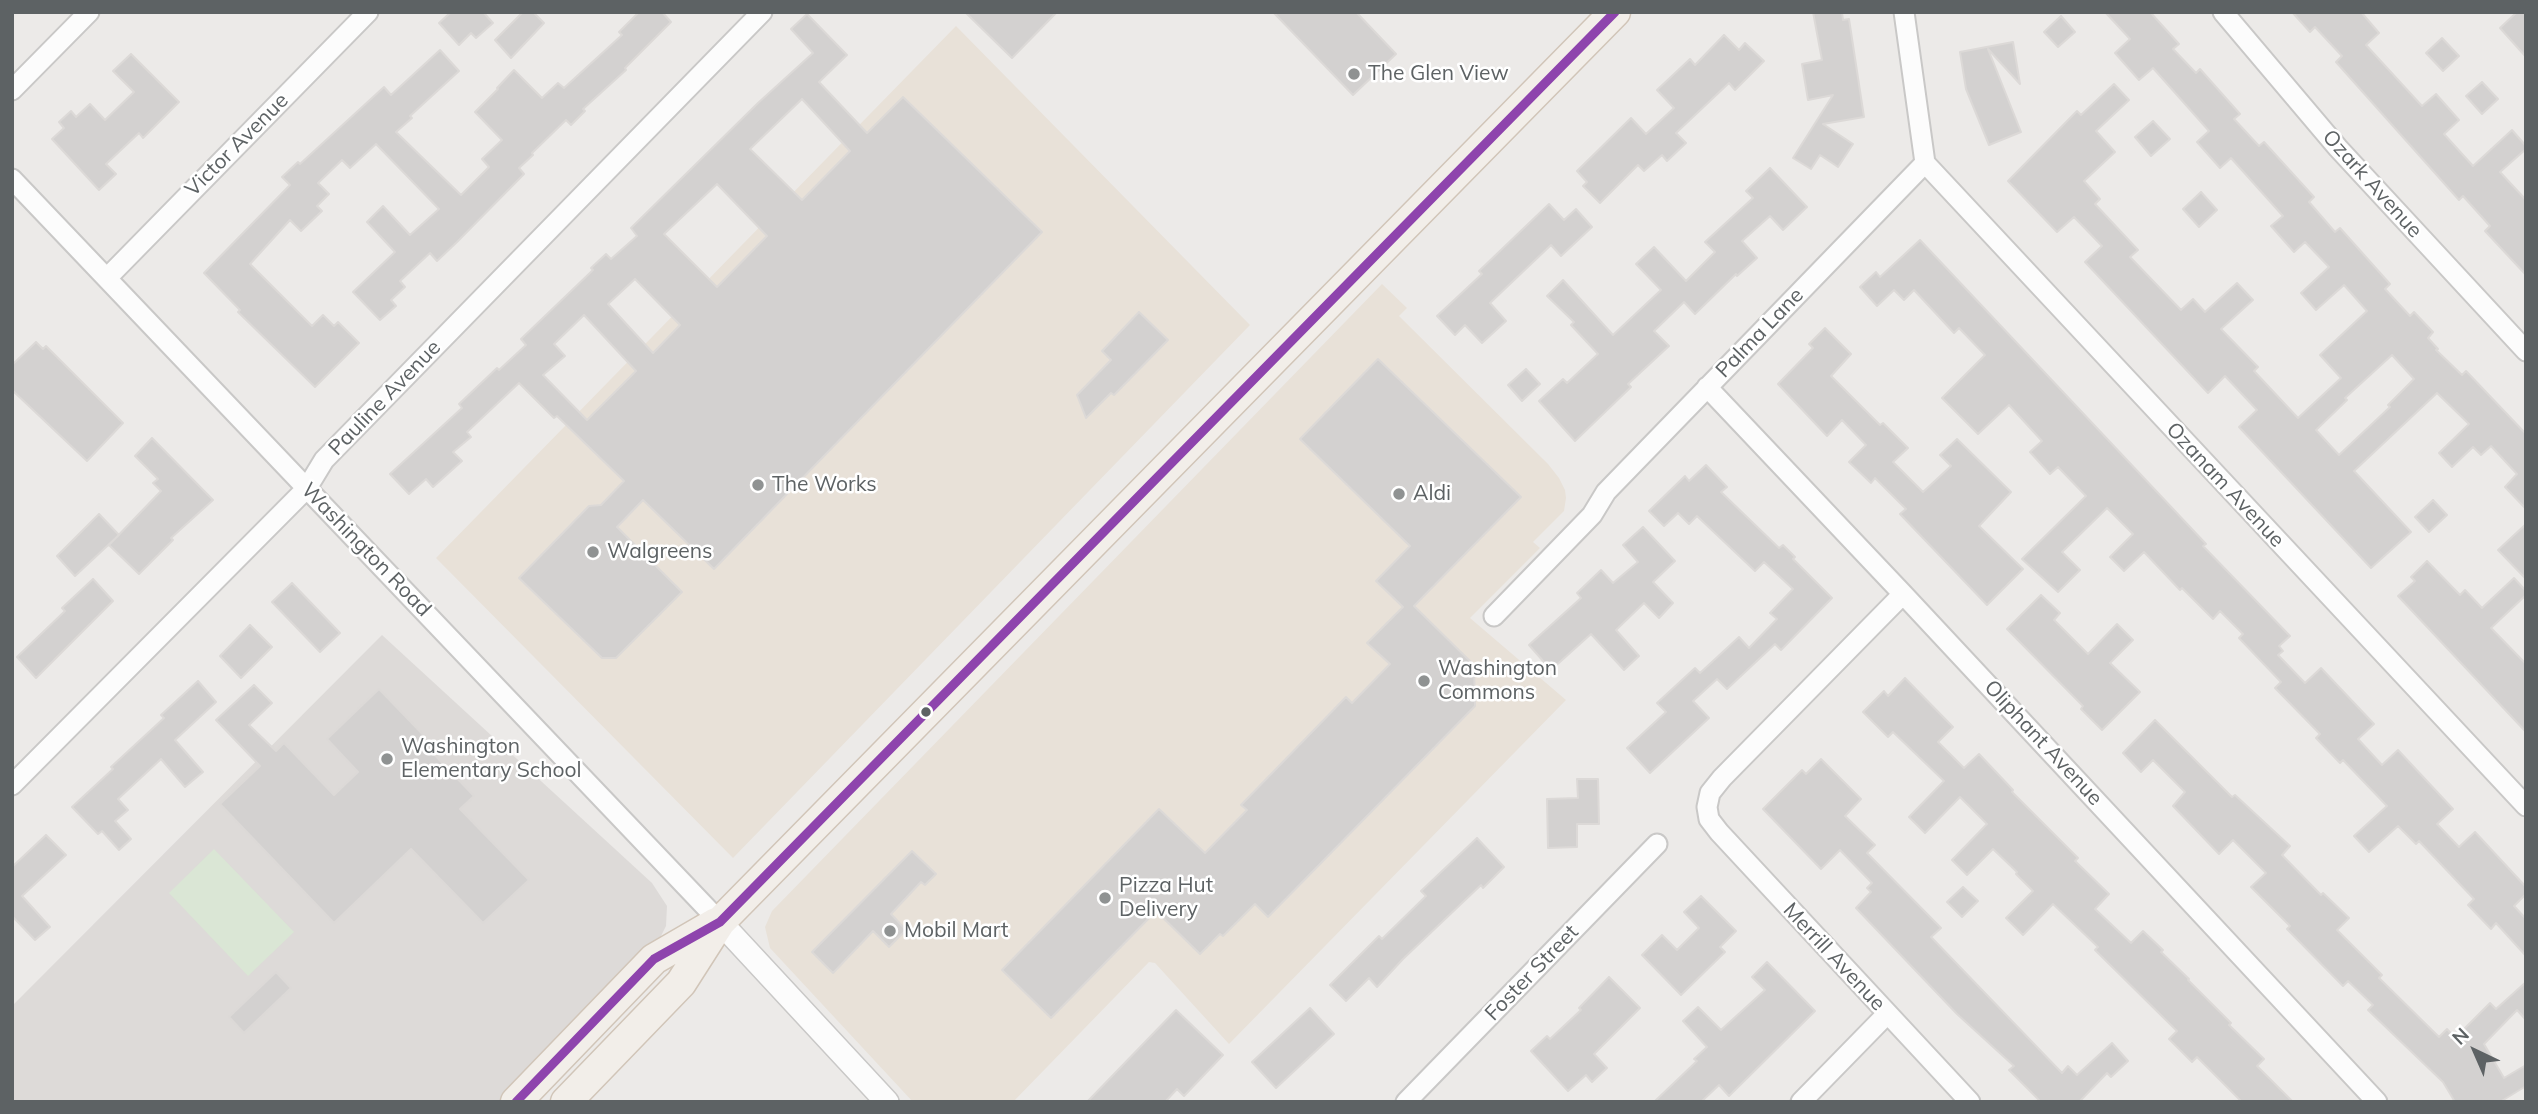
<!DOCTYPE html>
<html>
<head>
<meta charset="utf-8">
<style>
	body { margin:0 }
	#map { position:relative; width:2538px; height:1114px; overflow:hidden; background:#eceae8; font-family:Mulish,sans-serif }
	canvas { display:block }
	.frame { position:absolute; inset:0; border:14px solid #5d6264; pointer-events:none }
	.north { position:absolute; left:2440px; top:1016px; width:70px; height:70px; -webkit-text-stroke:5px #fff; paint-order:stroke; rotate:316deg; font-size:19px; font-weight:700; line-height:28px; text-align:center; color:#5d6264 }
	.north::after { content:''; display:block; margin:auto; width:24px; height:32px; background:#5d6264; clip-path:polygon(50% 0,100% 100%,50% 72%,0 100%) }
</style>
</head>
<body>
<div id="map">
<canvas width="2538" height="1114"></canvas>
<div class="frame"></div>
<div class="north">N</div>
</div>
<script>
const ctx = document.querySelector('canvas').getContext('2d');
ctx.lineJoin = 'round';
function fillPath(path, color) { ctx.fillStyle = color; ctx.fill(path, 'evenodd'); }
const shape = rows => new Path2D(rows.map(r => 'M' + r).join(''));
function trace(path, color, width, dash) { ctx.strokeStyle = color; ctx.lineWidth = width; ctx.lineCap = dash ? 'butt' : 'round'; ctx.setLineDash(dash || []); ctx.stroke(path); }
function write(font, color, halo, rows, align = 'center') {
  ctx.font = font + ' Mulish,sans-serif'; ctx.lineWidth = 5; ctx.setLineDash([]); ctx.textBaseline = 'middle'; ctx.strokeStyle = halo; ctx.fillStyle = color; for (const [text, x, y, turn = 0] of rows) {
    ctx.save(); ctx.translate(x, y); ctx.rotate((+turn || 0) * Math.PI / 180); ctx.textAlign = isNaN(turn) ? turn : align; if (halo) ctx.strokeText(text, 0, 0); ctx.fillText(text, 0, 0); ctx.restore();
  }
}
const commercial = shape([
	[956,26,1250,325,733,858,436,558],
	[1382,284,1407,308,1399,316,1548,464,1559,478,1565,490,1566,498,1564,511,1533,542,1540,548,1470,618,1566,700,1229,1044,1155,963,1149,962,1013,1102,913,1102,770,948,765,927,772,911]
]);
const education = shape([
	[382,635,652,883,667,906,666,926,660,938,500,1102,12,1102,12,1006]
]);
const green = shape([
	[214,849,294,932,248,976,169,893]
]);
const building = shape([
	[451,12,483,12,493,23,476,38,471,33,459,45,439,23,451,12],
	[523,12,533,12,544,23,511,58,495,40,523,12],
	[639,12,662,12,671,22,625,68,626,70,583,109,585,111,571,125,566,120,532,153,533,155,519,168,524,174,457,242,437,261,430,253,400,281,405,287,391,300,396,306,380,320,353,292,395,252,367,222,383,206,410,235,439,209,376,144,350,168,342,160,318,183,329,194,317,206,322,211,301,231,290,220,250,264,312,326,323,315,334,326,338,322,359,343,315,387,238,312,240,310,204,273,290,185,282,177,298,162,300,164,384,87,391,95,440,50,459,71,410,116,412,118,396,132,461,195,489,167,482,159,502,140,475,112,498,89,497,88,514,70,542,98,558,83,564,88,622,35,619,32,639,12],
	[965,12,1057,12,1012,58,965,12],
	[1273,12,1356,12,1396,54,1353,95,1273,12],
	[1813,12,1842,12,1843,20,1849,19,1864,117,1823,124,1853,144,1838,167,1820,155,1811,169,1793,158,1833,95,1808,100,1802,64,1822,60,1813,12],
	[2105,12,2150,12,2179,44,2173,49,2196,73,2200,69,2240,114,2234,119,2259,146,2264,142,2314,197,2309,202,2335,232,2340,228,2390,284,2385,289,2410,316,2414,312,2433,332,2428,338,2438,349,2436,350,2462,375,2466,371,2526,434,2526,509,2505,487,2517,474,2491,446,2481,455,2473,447,2452,467,2439,453,2469,424,2437,393,2354,471,2411,532,2371,568,2239,427,2257,410,2225,376,2208,393,2085,262,2102,246,2074,217,2057,232,2008,181,2077,111,2081,115,2114,84,2129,100,2096,131,2115,152,2084,181,2100,199,2095,204,2138,250,2130,257,2181,310,2193,299,2205,312,2237,283,2253,300,2221,329,2258,367,2254,371,2298,418,2341,378,2320,355,2367,311,2344,285,2316,310,2301,293,2329,267,2305,242,2294,252,2271,226,2283,216,2231,158,2220,168,2197,142,2209,131,2153,68,2139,80,2115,53,2130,39,2105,12],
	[2392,355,2414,379,2388,405,2390,407,2339,455,2316,430,2347,400,2345,398,2392,355],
	[2292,12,2361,12,2379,33,2366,45,2422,106,2436,94,2459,120,2444,134,2473,166,2512,130,2526,146,2526,149,2500,172,2526,200,2526,275,2485,231,2490,226,2463,196,2459,200,2336,62,2342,56,2315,27,2310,32,2292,12],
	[2517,12,2526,12,2526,57,2500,28,2517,12],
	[807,14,847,55,819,82,867,133,903,97,1042,232,714,569,643,500,617,527,682,592,616,658,602,658,519,578,589,506,601,505,624,481,557,416,554,418,519,383,467,432,471,437,453,452,462,461,433,487,426,479,409,494,390,474,462,408,459,404,497,368,499,370,526,345,521,339,593,270,591,268,606,254,611,259,637,236,631,228,758,103,813,53,791,29,807,14],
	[802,99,850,151,802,200,750,149,802,99],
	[717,184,767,236,717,287,664,234,717,184],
	[635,279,680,325,653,353,608,304,635,279],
	[584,315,636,371,587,420,543,375,565,356,554,344,584,315],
	[2061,16,2075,32,2058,47,2044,32,2061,16],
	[1724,35,1739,50,1745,43,1764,61,1735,90,1729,83,1676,133,1686,143,1667,161,1662,155,1644,171,1638,165,1600,203,1583,186,1587,182,1577,171,1631,118,1646,134,1674,108,1657,90,1690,59,1695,65,1724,35],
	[2442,38,2459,56,2443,71,2426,53,2442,38],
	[2013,42,2020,84,1988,49,2021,132,1989,145,1966,89,1960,52,2013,42],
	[131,54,179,102,143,138,139,133,106,164,116,174,99,190,52,139,64,128,59,122,71,111,76,117,90,104,105,120,134,92,113,71,131,54],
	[2482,82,2498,99,2482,114,2466,96,2482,82],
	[2153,121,2170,139,2151,156,2135,137,2153,121],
	[1770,168,1807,207,1783,230,1770,216,1742,241,1757,258,1737,276,1736,274,1695,314,1684,302,1654,331,1669,346,1628,384,1631,387,1575,441,1539,401,1563,379,1567,383,1598,354,1571,325,1574,322,1547,296,1563,280,1613,335,1661,290,1636,264,1654,247,1686,281,1715,252,1705,242,1753,198,1746,191,1770,168],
	[2201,192,2217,210,2199,227,2183,209,2201,192],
	[1549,204,1564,220,1576,209,1592,227,1561,256,1551,245,1490,303,1506,321,1482,343,1465,325,1455,335,1437,316,1482,274,1479,271,1549,204],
	[1920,240,2206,544,2203,546,2290,636,2279,646,2283,651,2278,655,2305,683,2321,668,2374,724,2358,739,2382,765,2398,750,2453,809,2437,824,2459,847,2475,832,2526,887,2526,894,2514,906,2526,919,2526,956,2496,923,2491,929,2468,905,2474,899,2419,841,2416,844,2398,826,2369,852,2354,836,2387,806,2343,760,2340,763,2316,738,2320,734,2275,688,2281,682,2239,638,2243,634,2220,611,2213,619,2182,588,2180,590,2144,552,2124,571,2110,557,2133,534,2107,508,2062,552,2080,570,2058,592,2022,559,2086,496,2058,467,2050,474,2030,452,2042,441,2009,405,1978,434,1942,398,1985,355,1959,328,1954,333,1914,290,1904,300,1894,290,1877,306,1860,287,1876,272,1880,277,1920,240],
	[1139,312,1168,340,1114,395,1111,393,1086,418,1077,395,1111,360,1102,351,1139,312],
	[1825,328,1851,354,1831,376,1880,425,1883,423,1908,448,1893,462,1923,492,1951,466,1940,455,1957,439,2011,492,1979,526,2023,569,1987,605,1900,514,1906,509,1875,478,1871,483,1849,462,1866,445,1842,420,1827,436,1778,384,1813,348,1809,344,1825,328],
	[36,342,43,349,46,346,123,423,87,461,12,390,12,365,36,342],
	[1378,359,1521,497,1414,606,1474,665,1475,706,1268,917,1255,904,1223,936,1220,934,1200,954,1156,911,1051,1018,1002,970,1159,809,1205,853,1247,810,1241,805,1346,697,1352,703,1390,664,1367,643,1403,607,1376,581,1410,546,1300,439,1378,359],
	[1526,369,1540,384,1522,401,1508,385,1526,369],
	[152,438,213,500,171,538,173,540,139,574,109,545,161,491,153,483,158,479,135,456,152,438],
	[1706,465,1727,487,1721,492,1779,548,1783,545,1795,557,1793,559,1832,598,1781,650,1775,644,1727,689,1717,679,1693,701,1709,718,1650,773,1627,748,1666,712,1657,703,1695,668,1700,673,1739,637,1749,648,1777,619,1770,613,1793,589,1764,562,1755,571,1697,516,1689,524,1678,513,1664,526,1649,511,1685,476,1689,481,1706,465],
	[2433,500,2447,515,2429,532,2415,517,2433,500],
	[99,514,119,535,75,576,57,556,99,514],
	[2526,524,2526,579,2498,550,2526,524],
	[1643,527,1675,561,1653,582,1673,603,1659,618,1644,603,1616,630,1639,656,1624,670,1591,634,1551,670,1529,645,1581,598,1577,593,1601,570,1613,583,1638,562,1623,545,1643,527],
	[2427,561,2460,595,2465,590,2482,608,2514,578,2526,591,2526,595,2491,628,2526,664,2526,732,2398,596,2415,581,2411,577,2427,561],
	[93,579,113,601,36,678,17,657,65,611,62,608,93,579],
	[292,583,340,633,320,652,272,602,292,583],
	[2041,595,2060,613,2054,620,2088,654,2117,624,2133,640,2110,663,2140,692,2102,730,2081,709,2083,706,2007,629,2041,595],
	[250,625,272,647,241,678,220,656,250,625],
	[1905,678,1953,727,1938,742,1964,768,1979,754,2013,790,2012,792,2078,858,2075,861,2109,894,2095,909,2131,943,2143,931,2163,950,2161,952,2189,979,2188,980,2231,1023,2229,1025,2264,1059,2257,1066,2293,1102,2242,1102,2197,1057,2192,1062,2169,1039,2177,1031,2095,950,2098,947,2053,904,2023,935,2006,918,2033,891,2016,874,2017,872,1993,849,1967,875,1952,860,1987,824,1960,797,1925,833,1909,817,1944,781,1893,732,1888,737,1863,712,1884,691,1888,696,1905,678],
	[198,681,216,702,175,740,203,772,185,787,161,759,118,799,128,810,115,821,131,839,119,850,102,831,98,834,72,807,113,769,111,767,164,718,161,715,198,681],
	[254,685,272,703,249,725,276,751,284,743,334,795,358,772,327,739,379,689,432,744,428,748,474,796,460,809,529,880,483,923,411,849,334,923,220,804,260,766,216,720,254,685],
	[2155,720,2232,797,2235,795,2290,846,2282,855,2321,895,2323,893,2349,918,2337,930,2382,975,2379,978,2439,1037,2447,1029,2455,1038,2490,1003,2496,1009,2526,982,2526,1020,2517,1010,2484,1044,2504,1078,2526,1065,2526,1086,2500,1102,2455,1102,2443,1082,2368,1010,2373,1005,2348,981,2343,986,2287,929,2290,926,2251,887,2266,873,2233,840,2219,854,2173,806,2185,792,2153,760,2141,772,2123,753,2155,720],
	[1821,759,1861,799,1845,816,1875,845,1867,853,1941,928,1931,937,2062,1073,2068,1066,2077,1075,2112,1043,2128,1061,2111,1077,2107,1073,2079,1102,2041,1102,2009,1070,2014,1066,1957,1014,1856,908,1871,892,1867,888,1872,883,1840,850,1821,869,1763,809,1802,770,1806,774,1821,759],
	[1577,779,1598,779,1599,824,1577,824,1577,847,1548,848,1547,799,1578,798,1577,779],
	[46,835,66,855,22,896,50,927,35,940,12,916,12,867,46,835],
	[1477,838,1504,867,1483,888,1481,885,1403,959,1377,987,1369,978,1346,1001,1330,985,1379,936,1382,939,1426,896,1421,891,1477,838],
	[912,851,936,874,925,885,921,882,891,914,906,930,889,947,873,931,833,973,812,952,912,851],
	[1963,887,1978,901,1962,917,1947,902,1963,887],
	[1701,896,1736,931,1720,947,1725,952,1681,995,1642,955,1662,935,1677,950,1699,928,1684,912,1701,896],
	[1767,962,1815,1011,1729,1096,1719,1085,1701,1102,1654,1102,1697,1061,1694,1059,1707,1047,1683,1021,1698,1007,1721,1030,1765,990,1752,977,1767,962],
	[276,972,291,988,244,1033,229,1017,276,972],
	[1609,977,1640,1008,1594,1054,1607,1068,1592,1082,1586,1075,1568,1091,1531,1051,1547,1036,1550,1039,1581,1010,1579,1008,1609,977],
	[1310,1008,1334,1034,1276,1088,1252,1062,1310,1008],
	[1176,1010,1223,1055,1184,1096,1177,1089,1165,1102,1087,1102,1176,1010]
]);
const minor = shape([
	[1904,12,1925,163],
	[2223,12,2338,148,2526,351],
	[12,90,89,12],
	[1925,163,2526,806],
	[12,179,720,922],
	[107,278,368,12],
	[1707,387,1903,594,2377,1102],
	[1903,594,1722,778,1710,793,1707,807,1709,819,1719,832,1970,1102],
	[1494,616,1592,515,1606,492,1925,163],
	[12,785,307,488,324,460,762,12],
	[1406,1102,1657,844],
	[1801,1102,1887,1014]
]);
const tertiary = shape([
	[720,922,887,1102]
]);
const primary = shape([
	[516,1102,654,959,716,923],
	[566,1102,681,983,720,922,1615,12]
]);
const bus1 = shape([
	[516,1102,654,959,720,922,1615,12]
]);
const markers = [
	[1354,74,7,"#8f9292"],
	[758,485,7,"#8f9292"],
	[1399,494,7,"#8f9292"],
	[593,552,7,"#8f9292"],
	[1424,681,7,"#8f9292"],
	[926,712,6,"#5d6264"],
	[387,759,7,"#8f9292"],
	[1105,898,7,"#8f9292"],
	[890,931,7,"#8f9292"]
];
const poiNames = [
	["The Glen View",1368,74],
	["The Works",772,485],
	["Aldi",1413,494],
	["Walgreens",607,552],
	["Washington",1438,669],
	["Commons",1438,693],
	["Washington",401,747],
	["Elementary School",401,771],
	["Pizza Hut",1119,886],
	["Delivery",1119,910],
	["Mobil Mart",904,931]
];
const streetNames = [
	["Victor Avenue",237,145,-45],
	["Ozark Avenue",2372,184,48],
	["Palma Lane",1760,333,-46],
	["Pauline Avenue",385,398,-46],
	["Ozanam Avenue",2225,485,47],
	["Washington Road",366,550,46],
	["Oliphant Avenue",2043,743,47],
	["Merrill Avenue",1834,957,47],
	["Foster Street",1532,973,-46]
];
fillPath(commercial, '#e8e1d8');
fillPath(education, '#dddad8');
fillPath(green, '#dae6d5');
fillPath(building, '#d3d1d0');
trace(building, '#dcd9d7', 2);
trace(minor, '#c9c8c7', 23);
trace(tertiary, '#c9c8c7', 26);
trace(primary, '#d1c5b8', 33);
trace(minor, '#fcfcfc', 19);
trace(tertiary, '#fcfcfc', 23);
trace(primary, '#f2eee9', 30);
trace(bus1, '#8e44ad', 9);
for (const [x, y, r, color] of markers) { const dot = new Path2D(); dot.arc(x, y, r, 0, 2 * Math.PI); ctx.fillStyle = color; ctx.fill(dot); trace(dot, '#fff', 2.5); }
write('21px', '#5d6264', '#fff', poiNames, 'left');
write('21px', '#5d6264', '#fff', streetNames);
</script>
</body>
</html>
